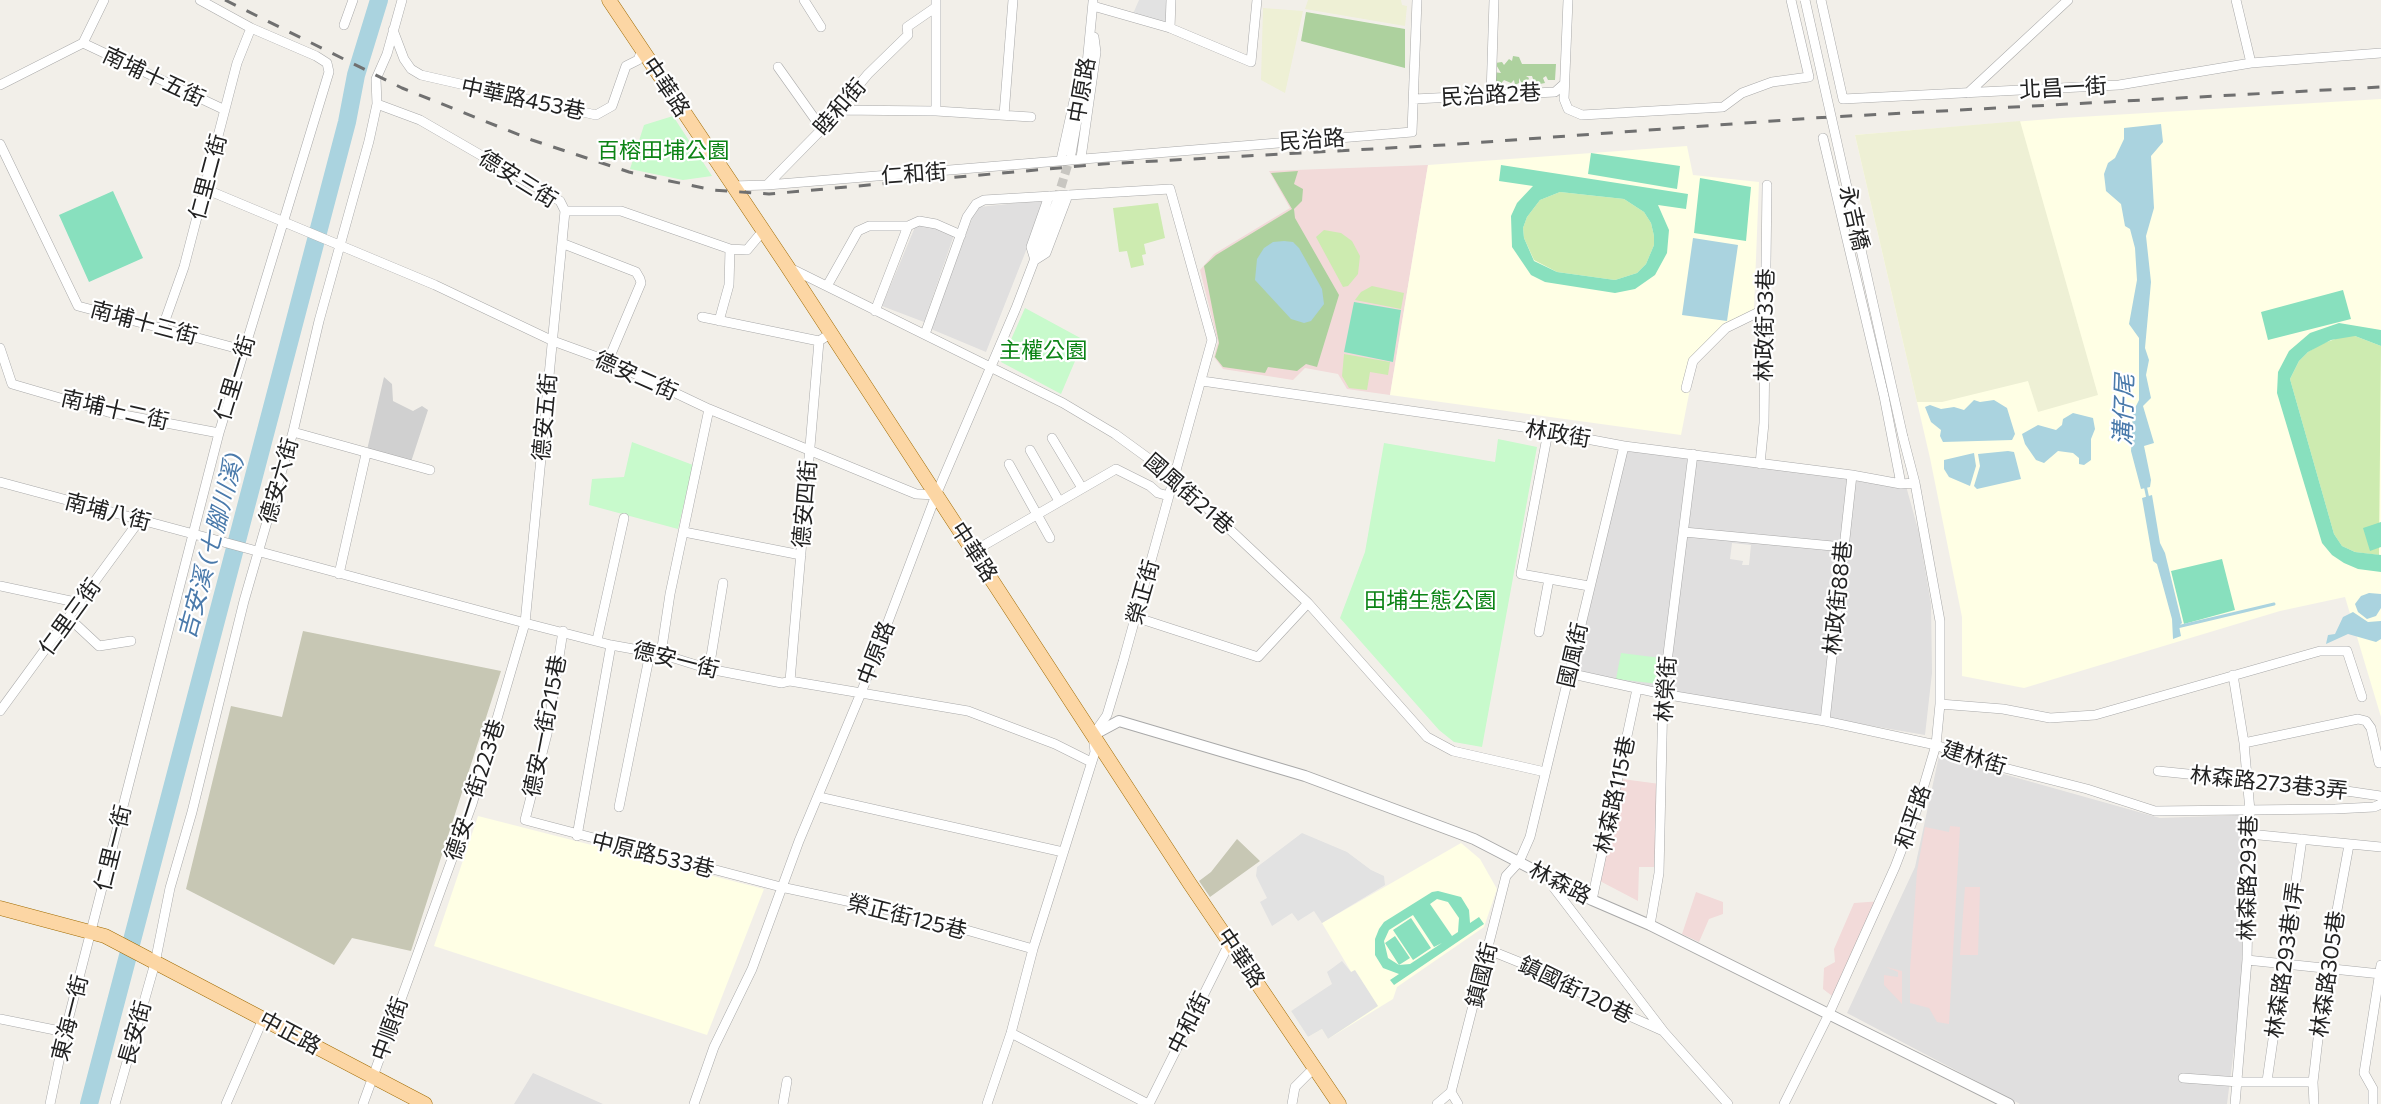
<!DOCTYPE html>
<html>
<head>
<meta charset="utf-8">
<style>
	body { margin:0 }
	canvas { display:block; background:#f2efe9 }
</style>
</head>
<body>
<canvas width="2381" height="1104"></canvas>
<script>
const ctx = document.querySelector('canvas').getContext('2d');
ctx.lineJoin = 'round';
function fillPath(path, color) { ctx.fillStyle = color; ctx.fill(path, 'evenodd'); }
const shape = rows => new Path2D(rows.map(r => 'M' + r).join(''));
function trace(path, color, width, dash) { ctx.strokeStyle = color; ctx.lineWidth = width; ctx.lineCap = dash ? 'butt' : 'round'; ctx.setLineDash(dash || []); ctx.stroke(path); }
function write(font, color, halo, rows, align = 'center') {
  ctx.font = font + ' Commissioner,"Noto Sans TC",sans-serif'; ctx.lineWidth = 4.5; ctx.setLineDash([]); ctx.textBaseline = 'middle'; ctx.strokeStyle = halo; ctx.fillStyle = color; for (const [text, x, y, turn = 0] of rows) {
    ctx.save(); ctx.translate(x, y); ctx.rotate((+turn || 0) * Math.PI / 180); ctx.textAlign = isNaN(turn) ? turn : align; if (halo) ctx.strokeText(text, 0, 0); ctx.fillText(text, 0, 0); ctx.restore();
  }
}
const residential = shape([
	[1046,200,986,352,931,329,974,213,979,207],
	[922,224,954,235,924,322,882,306,915,227],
	[1627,450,1906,486,1919,533,1931,604,1932,673,1925,735,1574,675],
	[1732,543,1751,545,1749,565,1742,565,1743,561,1730,559],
	[1939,756,2160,818,2244,815,2242,986,2227,1104,2020,1104,1847,1013,1915,867],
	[533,1073,603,1104,514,1104]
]);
const commercial = shape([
	[1428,165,1390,395,1347,389,1338,374,1305,368,1293,380,1223,369,1214,357,1218,342,1200,270,1214,254,1290,208,1269,171],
	[1622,779,1660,784,1654,867,1639,867,1638,901,1598,880],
	[1950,826,1960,827,1949,1024,1937,1022,1929,1008,1910,1003,1910,970,1917,871,1925,827,1949,832],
	[1965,887,1980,887,1978,955,1960,955],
	[1696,892,1723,902,1723,914,1709,919,1699,942,1682,934],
	[1882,901,1836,999,1823,989,1824,968,1835,962,1834,949,1854,903],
	[1886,967,1902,971,1902,1004,1884,985,1884,975,1898,977,1898,972]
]);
const education = shape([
	[2381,99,2381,717,2345,597,2280,611,2024,688,1962,676,1962,617,1930,458,1855,135,2062,118],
	[1687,146,1693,175,1759,182,1754,309,1697,353,1681,435,1390,395,1428,165],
	[478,816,764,889,707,1035,434,946],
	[1461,843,1480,859,1497,889,1484,927,1397,987,1393,999,1328,1039,1322,1029,1308,1037,1291,1011,1353,975,1322,923]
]);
const religious = shape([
	[384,377,392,384,393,401,413,411,422,406,428,410,411,462,367,450]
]);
const construction = shape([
	[303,631,501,671,411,951,352,938,334,965,186,889,231,706,282,717],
	[1237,839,1260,861,1210,897,1199,881,1211,872]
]);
const farmland = shape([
	[1308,0,1401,0,1402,5,1407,6,1405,26,1305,9],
	[1263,8,1303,11,1285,93,1261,80],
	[2020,121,2098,395,2038,412,2028,381,1942,402,1917,402,1855,135]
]);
const grass = shape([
	[1560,192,1624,199,1644,212,1651,223,1654,236,1654,245,1646,264,1637,273,1615,280,1557,272,1534,260,1524,238,1523,228,1527,217,1540,200],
	[1158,203,1165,238,1144,244,1146,254,1142,255,1144,265,1131,268,1127,251,1119,252,1113,208],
	[1324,230,1341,233,1352,241,1360,256,1358,274,1348,286,1343,287,1316,237],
	[1372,286,1404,293,1401,309,1355,300,1361,292],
	[2344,336,2355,336,2381,346,2379,555,2355,552,2342,546,2334,534,2290,379,2299,361,2308,352,2321,344],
	[1344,354,1390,362,1388,375,1370,372,1367,390,1349,388,1342,376]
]);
const forest = shape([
	[1306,12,1405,29,1405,68,1301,41],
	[1513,56,1519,57,1522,64,1556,64,1555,80,1548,80,1546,76,1543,78,1545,83,1540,84,1539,81,1534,82,1532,76,1526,76,1529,78,1527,83,1522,84,1519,78,1519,83,1515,85,1514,80,1511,83,1504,80,1496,89,1493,72,1501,73,1495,63,1502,62,1504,65,1509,59,1512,61],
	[1298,171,1294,184,1303,189,1302,201,1294,209,1295,218,1339,295,1317,367,1306,364,1297,371,1268,367,1265,373,1223,367,1215,357,1219,343,1204,266,1216,255,1292,209,1271,173]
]);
const park = shape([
	[673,116,712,176,683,180,630,169,644,125],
	[1025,308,1084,340,1061,394,1001,362],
	[1498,439,1537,447,1482,747,1454,742,1439,730,1340,618,1365,552,1384,443,1495,462],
	[632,442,693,465,678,529,589,505,592,479,624,477],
	[1621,653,1661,658,1659,684,1616,679]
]);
const pitch = shape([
	[1591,153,1680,166,1677,189,1588,174],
	[1501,165,1688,194,1686,209,1658,205,1669,230,1667,253,1655,275,1635,289,1615,293,1545,282,1531,275,1512,247,1511,216,1517,203,1533,186,1499,181],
	[1560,192,1624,199,1644,212,1651,223,1654,236,1654,245,1646,264,1637,273,1615,280,1557,272,1534,261,1524,238,1523,228,1527,217,1540,200],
	[1700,178,1751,187,1746,241,1694,233],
	[113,191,143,258,89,282,59,215],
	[2343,290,2351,319,2268,340,2261,312],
	[1354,302,1401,310,1393,362,1344,352],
	[2339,323,2381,330,2381,346,2355,336,2331,340,2308,352,2299,361,2290,379,2334,534,2342,546,2355,552,2381,555,2381,572,2358,569,2344,563,2332,555,2322,543,2277,393,2278,372,2289,351,2310,333],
	[2381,522,2381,547,2370,551,2363,528],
	[2222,559,2235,610,2184,624,2171,571],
	[1438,891,1461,897,1469,910,1470,923,1479,917,1484,924,1394,985,1390,980,1399,974,1383,968,1375,955,1375,939,1379,929,1384,922,1432,892],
	[1437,899,1448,902,1459,918,1458,932,1452,936,1430,904],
	[1413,915,1434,947,1442,943,1410,964,1399,965,1388,958,1384,941,1389,930],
	[1411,918,1431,948,1413,960,1393,930],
	[1395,936,1410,958,1399,965,1385,943]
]);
const parking = shape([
	[1139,0,1170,0,1169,27,1132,16],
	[1302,833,1347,852,1371,870,1384,876,1385,885,1322,923,1314,911,1298,921,1292,913,1272,926,1260,902,1267,898,1256,876,1257,867],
	[1342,961,1351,972,1355,970,1378,1006,1328,1039,1322,1029,1308,1037,1291,1011,1332,984,1327,972]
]);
const water = shape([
	[2161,124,2163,142,2151,156,2154,208,2146,236,2151,282,2145,348,2149,360,2146,375,2151,398,2143,406,2154,443,2144,446,2151,480,2150,487,2141,489,2131,451,2133,412,2139,400,2139,338,2129,324,2137,280,2135,248,2130,229,2125,226,2121,204,2106,191,2104,174,2108,163,2115,158,2124,139,2124,128],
	[1693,238,1738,245,1727,321,1682,315],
	[1284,241,1293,242,1299,248,1322,289,1324,304,1311,321,1304,323,1291,319,1255,280,1257,259,1264,248,1273,242],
	[1974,400,1980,402,1994,400,2007,408,2015,434,2012,440,1943,442,1940,436,1941,430,1931,422,1925,407,1930,405,1941,409,1954,407,1964,410],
	[2073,413,2093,418,2095,429,2091,439,2091,460,2084,465,2079,464,2079,458,2073,453,2058,451,2044,463,2036,460,2025,444,2022,434,2038,425,2056,430,2062,425,2063,419],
	[2008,451,2014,452,2021,479,1977,489,1974,486,1980,466,1978,454],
	[1974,453,1976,466,1970,486,1949,477,1944,469,1944,460],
	[2152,495,2160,543,2165,553,2182,623,2179,626,2181,636,2173,639,2172,619,2157,564,2153,561,2142,498],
	[2369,593,2381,594,2381,608,2376,616,2367,619,2358,612,2355,604,2361,596],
	[2353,612,2368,622,2381,621,2381,639,2376,642,2348,634,2326,644,2328,635,2335,634,2343,617]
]);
const stream = shape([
	[2145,485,2148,499],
	[2177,627,2274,604]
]);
const river = shape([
	[89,1104,347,122,356,75,379,0]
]);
const minorTunnel = shape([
	[1057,200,1071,154]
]);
const minor = shape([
	[804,0,821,27],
	[936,0,936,111],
	[1568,0,1564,99,1568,109,1582,115,1723,107,1742,93,1772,82,1809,77,1791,0],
	[1821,0,1843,99,2119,85,2251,63,2381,53],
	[2236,0,2251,63],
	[1093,6,1170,28,1251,62,1257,0],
	[344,25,353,0],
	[1170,28,1171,0],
	[393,30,404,59,411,69,421,75,596,115,612,106,626,66,638,60,642,50],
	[83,43,225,110],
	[83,43,104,0],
	[778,67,822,129],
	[0,85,83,43],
	[1968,93,2068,0],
	[1491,96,1494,0],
	[1414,99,1555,92,1564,84],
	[377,104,420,120,560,201,565,211,621,211,730,249,747,250,762,232],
	[836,110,936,111,1031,117],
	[1004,115,1013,0],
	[1823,138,1884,396,1901,484],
	[0,144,78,306,243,350],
	[1071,154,1087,64,1093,2],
	[1081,158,1096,52,1094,37],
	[1061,160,1079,78],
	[767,185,1412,132,1417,0],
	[732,186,767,185,822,129,868,74,908,35,907,27,936,7],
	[205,189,435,285,553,341,608,361,709,409,916,494,936,495],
	[1049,196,1031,247,1035,260,1046,253,1068,195],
	[564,244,636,272,640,279,641,283,608,361],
	[788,267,1063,403,1115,434,1174,477,1308,603,1427,737,1453,751,1545,772],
	[827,286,858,231,869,226,908,226,919,221,936,224,961,235],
	[875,311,908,226],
	[702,317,819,341],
	[719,321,729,285,730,249],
	[163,326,184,267,237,63,251,28],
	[925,334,967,217,976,204,984,200,1170,189,1212,340,1123,662,1107,715,1093,735,1095,752,1033,949,1011,1033,987,1104],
	[0,348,12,384,108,412,219,433],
	[1202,381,1523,427,1624,446,1852,475,1901,484,1915,483],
	[1686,388,1693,361,1726,328,1767,308],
	[293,432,430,470],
	[1548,432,1521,574,1589,586],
	[1052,438,1082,488],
	[1030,450,1059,501],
	[1009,464,1050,538],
	[1760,464,1764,423,1767,185],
	[0,482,525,623,611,645,661,654,709,669,782,683,790,681,968,711,1055,744,1091,762],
	[684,532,801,555],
	[1684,532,1843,547],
	[974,551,1116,469,1150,486,1158,493,1169,496],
	[339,574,366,454],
	[0,586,80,603],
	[1135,617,1258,657,1308,603],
	[69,618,99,646,131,641],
	[563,631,547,734,525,820,781,887,917,916,1033,949],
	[1539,632,1549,579],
	[597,640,624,518],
	[661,654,670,594,709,409],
	[709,669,723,583],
	[1568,673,1663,694,1825,721,1936,745,1977,761,2087,789,2155,811,2335,809,2374,807,2381,804],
	[2233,675,2244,743,2250,811,2247,960,2235,1104],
	[790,681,819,341,830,334],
	[1940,704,2003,709,2050,718,2095,715,2320,651,2347,651,2362,697],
	[0,711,139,521],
	[1825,721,1852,475],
	[2244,743,2358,719,2366,721,2371,728,2379,763],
	[2158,771,2326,788,2381,796],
	[819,797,1063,852],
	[619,807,650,653],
	[2249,834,2381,847],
	[577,836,611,645],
	[1555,881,1554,888,1664,1032,1728,1104],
	[1592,900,1637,689],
	[1650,925,1659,873,1663,694,1693,454],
	[1489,950,1551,975,1591,999,1663,1031],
	[2247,960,2381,974],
	[0,1019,65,1032],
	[1011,1033,1148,1104],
	[2183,1078,2239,1082,2313,1082],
	[2267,1081,2302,839],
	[1451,1092,1458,1104],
	[50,1104,65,1032,219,433,329,72,327,63,316,56,251,28,200,0],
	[115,1104,155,963,170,888,192,812,244,601,293,432,319,321,369,141,377,104,376,79,387,54,402,0],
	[226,1104,263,1019],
	[363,1104,472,804,525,623,565,211],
	[694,1104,714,1047,752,969,799,841,861,693,936,495,1016,308,1057,201],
	[783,1104,787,1081],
	[1149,1104,1230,942],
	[1292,1104,1295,1087,1314,1068],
	[1437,1104,1451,1092,1506,876,1519,862,1530,837,1624,446],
	[1784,1104,1828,1016,1895,867,1916,812,1936,745,1940,704,1940,621,1915,483,1903,437],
	[2314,1104,2313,1082,2326,970,2349,845],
	[2373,1104,2373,1089,2364,1073,2381,965]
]);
const tertiary = shape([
	[1093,735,1119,721,1305,776,1474,839,1592,900,1650,925,2009,1104]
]);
const primary = shape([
	[609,0,787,266,1190,884,1339,1104],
	[0,908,105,936,425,1104]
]);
const rail = shape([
	[225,0,402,88,532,140,629,172,660,179,713,190,769,194,1103,164,1444,145,1813,118,2381,87]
]);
const minorBridge = shape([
	[1805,0,1903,437]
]);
const streetNames = [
	["南埔十五街",154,77,25],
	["中華路",666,87,56],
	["北昌一街",2063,88,-3],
	["中原路",1082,90,-80],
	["民治路2巷",1491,95,-3],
	["中華路453巷",523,99,12],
	["睦和街",840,107,-49],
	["民治路",1312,140,-4],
	["仁和街",914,174,-4],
	["仁里二街",208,177,-75],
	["德安三街",518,179,32],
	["永吉橋",1854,218,77],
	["南埔十三街",144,323,15],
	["林政街33巷",1765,325,-89],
	["德安二街",636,376,24],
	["仁里一街",235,378,-73],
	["南埔十二街",115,410,13],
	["德安五街",545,417,-85],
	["林政街",1558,434,10],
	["德安六街",279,481,-74],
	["國風街21巷",1189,494,41],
	["德安四街",805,504,-85],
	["南埔八街",108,512,15],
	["中華路",974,552,57],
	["榮正街",1143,592,-74],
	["林政街88巷",1838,598,-84],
	["仁里三街",70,617,-54],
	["中原路",876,653,-69],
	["國風街",1573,655,-77],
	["德安一街",676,660,14],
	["林榮街",1666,689,-86],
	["德安一街215巷",545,726,-79],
	["建林街",1974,758,17],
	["林森路273巷3弄",2269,783,6],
	["德安一街223巷",475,790,-72],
	["林森路115巷",1615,795,-78],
	["和平路",1913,817,-71],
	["仁里一街",113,848,-76],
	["中原路533巷",653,855,14],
	["林森路293巷",2248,878,-89],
	["林森路",1560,883,27],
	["榮正街125巷",907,917,14],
	["中華路",1241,958,56],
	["林森路293巷1弄",2285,960,-82],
	["林森路305巷",2328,974,-82],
	["鎮國街",1482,975,-76],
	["鎮國街120巷",1576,990,26],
	["東海一街",70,1018,-76],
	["中和街",1189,1023,-63],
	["中順街",390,1029,-70],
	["長安街",135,1033,-74],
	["中正路",290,1033,28]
];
const parkNames = [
	["百榕田埔公園",663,151],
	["主權公園",1043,351],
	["田埔生態公園",1430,601]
];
const waterNames = [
	["溝仔尾",2124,410,-88],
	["吉安溪 (七腳川溪)",211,546,-75]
];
fillPath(residential, '#e0dfdf');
fillPath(commercial, '#f2dad9');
fillPath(education, '#ffffe5');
fillPath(religious, '#d0d0d0');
fillPath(construction, '#c7c7b4');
fillPath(farmland, '#eef0d5');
fillPath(grass, '#cdebb0');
fillPath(forest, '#add19e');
fillPath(park, '#c8facc');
fillPath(pitch, '#88e0be');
fillPath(parking, '#e2e2e2');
fillPath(water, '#aad3df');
trace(stream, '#aad3df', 3);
trace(river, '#aad3df', 18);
trace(minorTunnel, '#c8c6c1', 9, [9, 4.5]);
trace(minor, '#a9a9a9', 10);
trace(tertiary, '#a9a9a9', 12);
trace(primary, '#a06b00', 15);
trace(minor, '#fff', 9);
trace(tertiary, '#fff', 10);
trace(primary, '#fcd6a4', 14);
trace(rail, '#707070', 3, [12, 12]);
trace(minorBridge, '#a9a9a9', 10, []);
trace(minorBridge, '#fff', 9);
write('22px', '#222', '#fff', streetNames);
write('22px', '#0c8416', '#fff', parkNames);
write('italic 24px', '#4a7aab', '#fff', waterNames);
</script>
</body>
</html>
